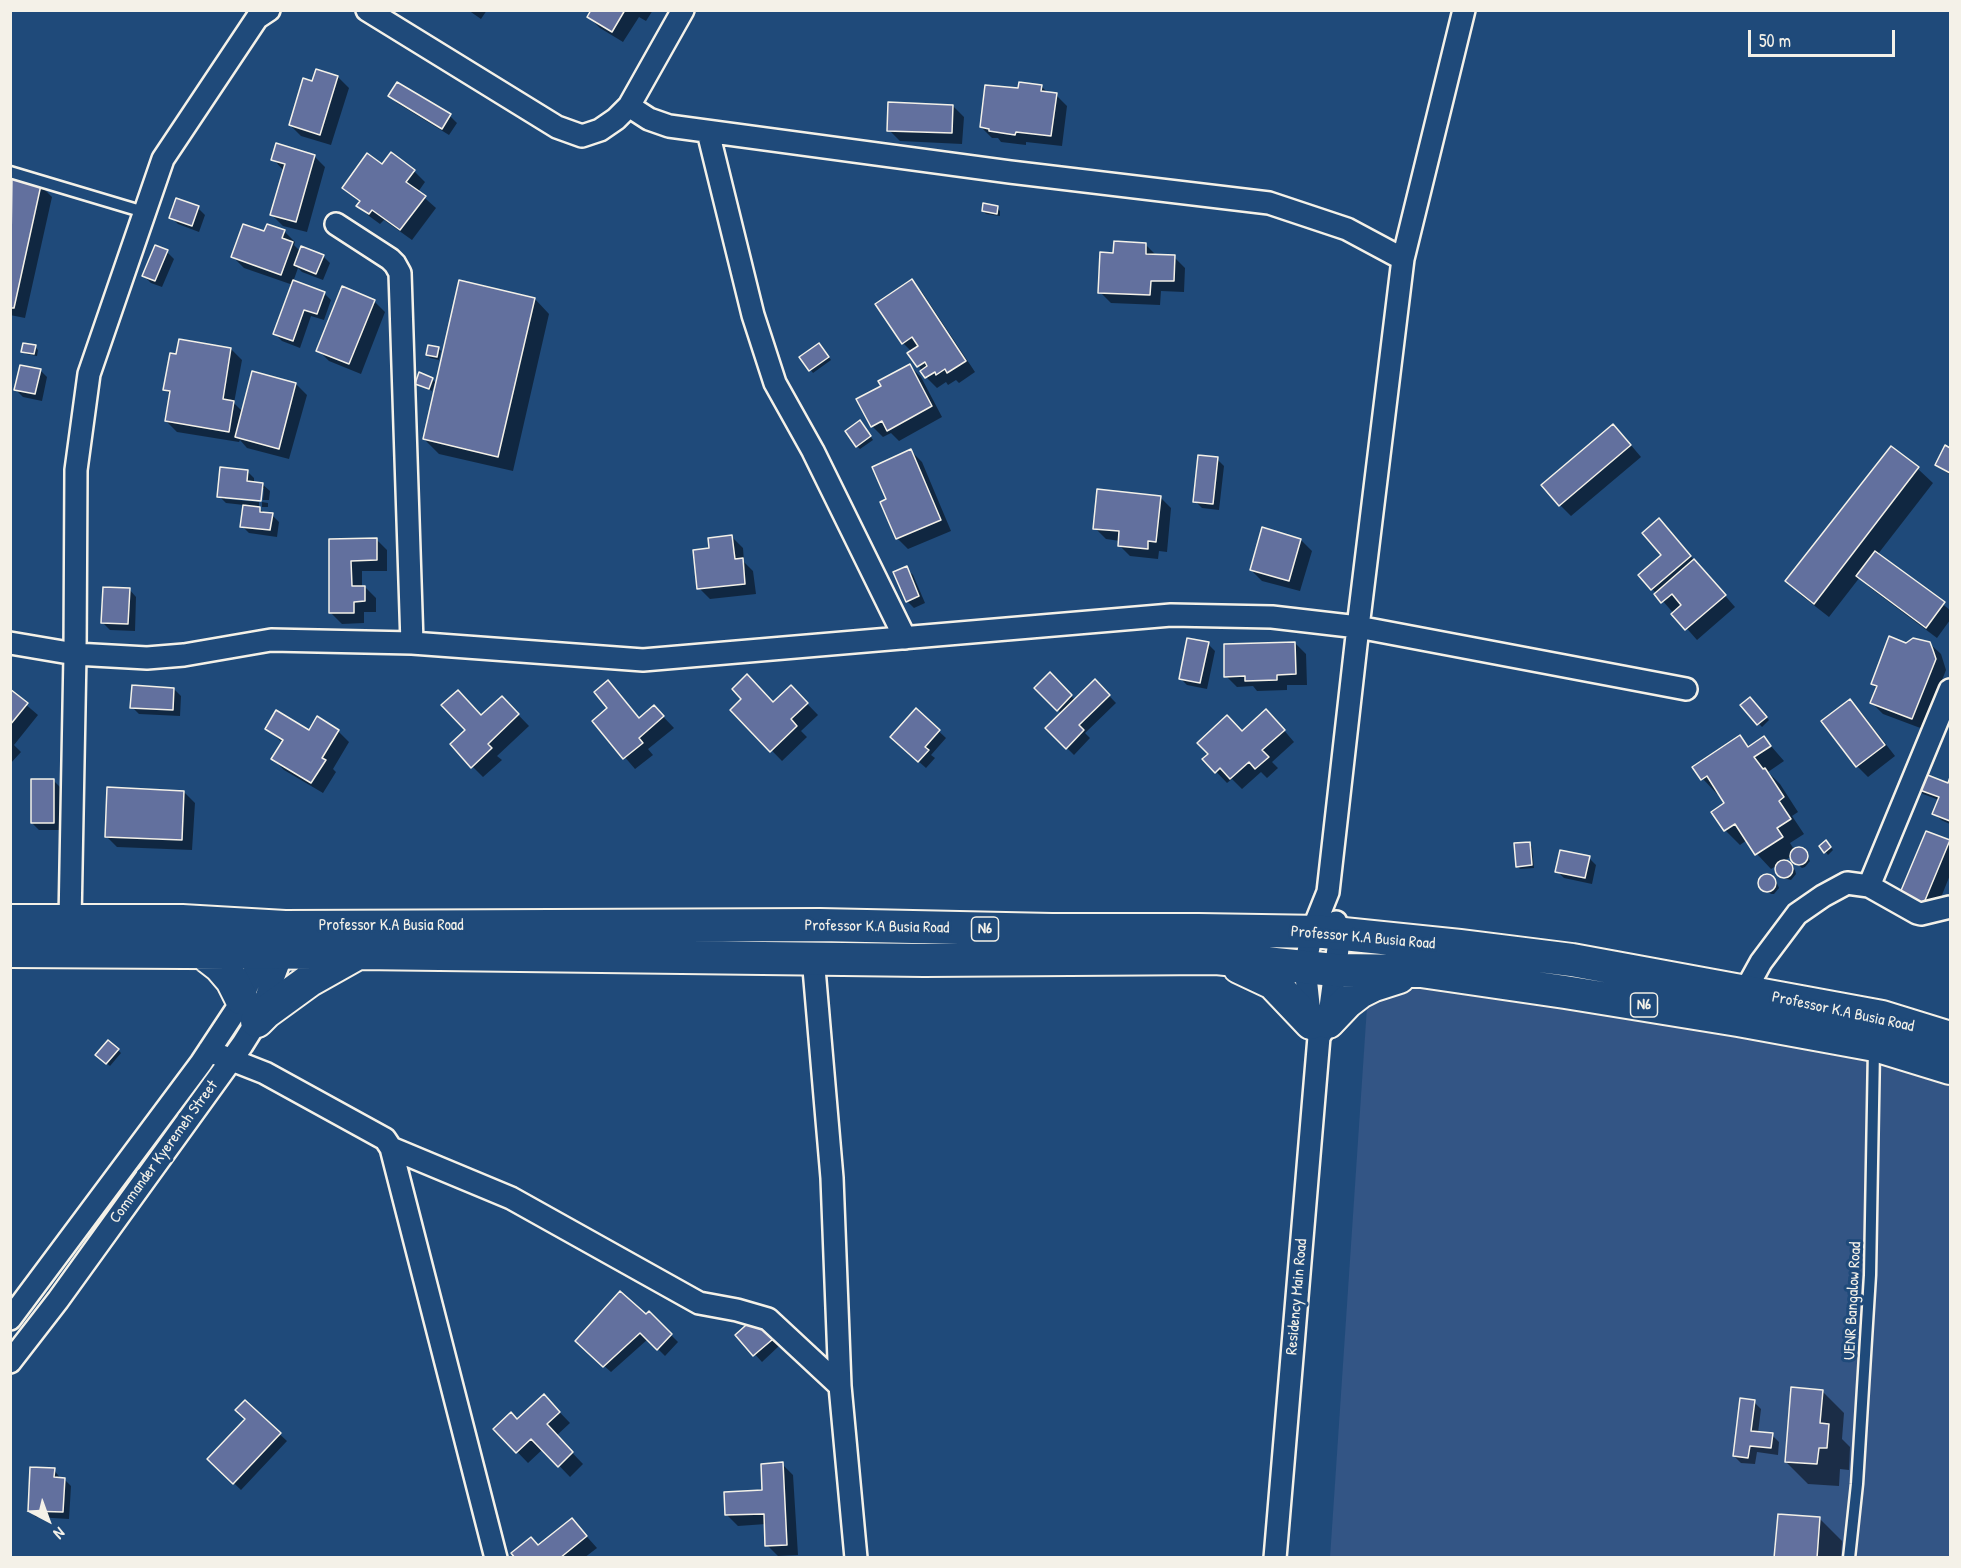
<!DOCTYPE html>
<html>
<head>
<meta charset="utf-8">
<style>
	body { margin:0 }
	#map { position:relative; width:1961px; height:1568px; overflow:hidden; background:#1f4a7a; font-family:"Patrick Hand",sans-serif }
	canvas { display:block }
	.frame { position:absolute; inset:0; border:12px solid #f4f1e8; pointer-events:none }
	.north { position:absolute; left:18px; top:1490px; width:60px; height:60px; -webkit-text-stroke:4px #1f4a7a; paint-order:stroke; rotate:139deg; font-size:16px; font-weight:700; line-height:24px; text-align:center; color:#f4f1e8 }
	.north::after { content:''; display:block; margin:auto; width:21px; height:27px; background:#f4f1e8; clip-path:polygon(50% 0,100% 100%,50% 72%,0 100%) }
	.scale { position:absolute; left:1748px; top:30px; width:147px; height:27px; box-sizing:border-box; border:3px solid #f4f1e8; border-top:0; padding-left:8px; font-size:18px; line-height:21px; white-space:nowrap; color:#f4f1e8; -webkit-text-stroke:4px #1f4a7a; paint-order:stroke }
</style>
</head>
<body>
<div id="map">
<canvas width="1961" height="1568"></canvas>
<div class="frame"></div>
<div class="north">N</div>
<div class="scale">50 m</div>
</div>
<script>
const ctx = document.querySelector('canvas').getContext('2d');
ctx.lineJoin = 'round';
function fillPath(path, color) { ctx.fillStyle = color; ctx.fill(path, 'evenodd'); }
const shape = rows => new Path2D(rows.map(r => 'M' + r).join(''));
function trace(path, color, width, dash) { ctx.strokeStyle = color; ctx.lineWidth = width; ctx.lineCap = dash ? 'butt' : 'round'; ctx.setLineDash(dash || []); ctx.stroke(path); }
function write(font, color, halo, rows, align = 'center') {
  ctx.font = font + ' "Patrick Hand",sans-serif'; ctx.lineWidth = 6; ctx.setLineDash([]); ctx.textBaseline = 'middle'; ctx.strokeStyle = halo; ctx.fillStyle = color; for (const [text, x, y, turn = 0] of rows) {
    ctx.save(); ctx.translate(x, y); ctx.rotate((+turn || 0) * Math.PI / 180); ctx.textAlign = isNaN(turn) ? turn : align; if (halo) ctx.strokeText(text, 0, 0); ctx.fillText(text, 0, 0); ctx.restore();
  }
}
const built = shape([
	[1369,977,1849,1051,1950,1078,1950,1557,1330,1558]
]);
const shadow = shape([
	[468,10,487,10,481,19],
	[593,10,653,10,646,21,639,17,623,42,600,28,589,17],
	[338,77,349,88,331,145,301,136,290,125,313,83],
	[1041,86,1049,94,1056,95,1067,106,1062,146,1026,142,1026,145,1001,142,998,138,992,138,981,127,1020,90],
	[390,96,450,116,457,123,449,135,397,103],
	[953,106,964,117,962,144,900,141,889,130],
	[314,156,325,167,307,232,283,226,272,215,284,171,273,159],
	[382,166,414,171,425,182,418,192,436,208,412,240,384,220,380,224,369,216,358,205,361,203,344,188],
	[13,180,41,186,52,197,25,318,10,315,10,192],
	[198,208,205,215,199,232,178,224,171,217],
	[997,208,1000,211,1000,216,986,214,983,211],
	[284,231,295,242,294,245,301,252,323,256,330,263,323,280,302,272,298,268,293,282,324,293,331,300,324,320,311,316,300,348,282,341,275,334,293,285,244,268,233,257,265,233],
	[1145,244,1156,255,1174,257,1185,268,1184,292,1161,291,1160,305,1111,303,1100,292,1115,254],
	[167,252,174,259,162,287,151,283,144,276],
	[911,281,922,292,975,372,959,383,956,380,948,385,946,382,937,388,926,377,910,353,912,352,903,343],
	[535,299,549,314,513,471,439,454,424,439],
	[374,301,385,312,361,374,329,361,318,350],
	[35,347,38,350,37,356,26,354,23,351],
	[438,348,441,351,439,360,430,358,427,355],
	[822,348,831,360,813,373,801,358],
	[231,349,242,360,234,403,243,412,296,384,307,395,289,459,247,448,240,440,239,442,177,432,166,421,171,395,165,389],
	[910,366,921,377,942,417,899,441,891,433,883,437,872,426,883,387],
	[40,370,47,377,42,401,23,397,16,390],
	[432,379,435,382,432,391,417,384],
	[863,425,873,440,860,449,857,446],
	[1624,437,1641,457,1571,516,1560,505],
	[1946,447,1950,450,1950,475,1937,465],
	[1891,448,1918,469,1933,483,1878,554,1950,610,1950,620,1937,638,1869,587,1860,577,1829,617,1802,596,1787,581],
	[911,451,922,462,951,531,908,549,897,538,888,500],
	[1217,459,1224,466,1219,510,1202,508,1195,501],
	[247,471,254,478,254,483,262,484,270,491,269,500,263,500,264,488,225,496,225,499,259,502,259,506,257,506,265,514,272,515,279,522,277,537,249,533,242,526,244,505,226,503,219,496],
	[1160,497,1171,508,1167,552,1159,551,1158,559,1130,556,1119,545,1120,541,1106,539,1095,528],
	[262,502,268,503,268,507,262,507],
	[1665,527,1735,607,1697,640,1640,575,1663,555],
	[732,537,743,548,744,562,753,571,756,594,710,599,699,588],
	[376,539,387,550,387,571,362,571,362,588,365,587,376,598,376,612,364,612,364,623,342,624,331,613,330,541],
	[1301,540,1312,551,1300,591,1262,581,1251,570],
	[906,568,913,575,925,603,914,608,907,601],
	[129,589,136,597,135,631,110,630,103,623],
	[1295,643,1306,654,1307,685,1287,685,1287,690,1257,691,1253,686,1237,687,1226,676],
	[1929,643,1941,654,1946,670,1923,729,1883,714,1872,703,1877,689,1872,684,1907,644],
	[1208,644,1215,651,1207,689,1187,685,1180,678],
	[1049,674,1075,700,1095,681,1116,703,1085,733,1090,738,1074,755,1047,728,1062,714,1036,688],
	[608,682,640,719,654,707,674,728,648,749,653,755,635,769,594,721,609,708],
	[791,687,818,715,801,731,807,737,782,761,732,710,774,704],
	[174,689,181,696,180,716,139,714,132,707],
	[10,691,38,715,14,745,21,752,10,764],
	[502,698,529,726,497,756,502,760,483,777,472,766,482,717],
	[1750,699,1769,720,1762,727,1742,705],
	[1850,701,1861,712,1895,756,1868,777,1857,766],
	[916,710,946,738,931,755,935,758,926,768,899,744],
	[1277,722,1294,742,1272,762,1278,768,1267,778,1261,772,1242,789,1232,779,1227,783,1204,759,1242,732],
	[267,729,309,732,338,731,349,742,333,769,336,772,323,793,284,770,273,759,283,743],
	[1740,737,1750,747,1764,738,1784,761,1768,772,1780,784,1798,812,1792,816,1804,834,1790,843,1795,851,1800,849,1804,850,1810,861,1805,867,1802,868,1792,859,1792,856,1784,861,1795,870,1796,874,1791,880,1783,878,1776,866,1771,869,1757,854,1747,840,1740,845,1725,830,1726,803,1719,792,1717,794,1703,779,1694,767],
	[53,780,60,787,60,830,39,830,32,823],
	[1950,781,1950,824,1941,820,1934,813,1939,800,1923,794,1916,787,1949,785],
	[184,792,195,803,192,850,117,847,106,836],
	[1826,842,1833,850,1828,855,1821,846],
	[1949,842,1950,844,1950,875,1932,920,1910,910],
	[1529,843,1532,847,1534,868,1520,869,1517,866],
	[1589,858,1596,865,1592,884,1564,878,1557,871],
	[1765,876,1773,877,1776,881,1779,888,1774,894,1771,894,1760,885,1760,882],
	[118,1050,121,1053,110,1066,100,1058],
	[649,1313,678,1342,665,1356,648,1339,611,1372,584,1348],
	[762,1326,779,1346,762,1362,737,1335],
	[1822,1391,1844,1413,1842,1439,1850,1447,1849,1470,1840,1469,1839,1486,1808,1484,1786,1462],
	[544,1396,570,1423,556,1436,583,1464,570,1477,543,1449,528,1463,495,1429,518,1421],
	[245,1402,287,1441,241,1490,209,1459,247,1419],
	[1754,1402,1761,1409,1758,1433,1772,1435,1779,1442,1778,1455,1757,1452,1755,1464,1741,1463,1734,1456],
	[782,1464,793,1475,798,1555,778,1556,767,1545,766,1524,738,1526,727,1515,764,1492],
	[54,1470,61,1479,64,1479,71,1486,69,1519,36,1517,29,1510],
	[1820,1519,1842,1541,1841,1558,1776,1558],
	[572,1520,597,1548,584,1558,517,1558,538,1547]
]);
const building = shape([
	[591,10,625,10,612,32,587,17,591,10],
	[316,69,338,76,320,135,289,125,303,78,312,81,316,69],
	[397,82,451,114,442,129,388,96,397,82],
	[1019,82,1042,85,1041,91,1057,93,1051,136,1016,132,1015,135,989,131,989,129,980,127,985,85,1018,88,1019,82],
	[888,102,953,105,952,133,887,131,888,102],
	[276,143,315,155,296,222,270,215,285,164,271,160,276,143],
	[391,152,415,170,406,182,426,196,400,230,372,210,369,214,356,206,360,201,342,188,367,153,382,164,391,152],
	[12,178,41,185,14,308,10,308,12,178],
	[176,198,199,206,192,226,169,218,176,198],
	[983,203,998,206,997,214,982,211,983,203],
	[243,224,264,231,267,224,285,230,282,238,293,242,281,275,231,257,243,224],
	[1114,241,1146,243,1146,254,1175,255,1174,281,1151,281,1150,295,1098,293,1100,252,1113,253,1114,241],
	[155,245,168,250,155,281,142,276,155,245],
	[301,246,324,255,316,274,294,265,301,246],
	[912,279,966,361,947,373,945,369,936,375,935,372,925,378,920,371,927,366,925,362,917,367,907,353,918,346,912,337,902,344,875,304,912,279],
	[293,280,325,292,317,314,304,310,293,341,273,334,293,280],
	[459,280,535,298,498,457,423,439,459,280],
	[342,286,375,300,349,364,316,351,342,286],
	[179,339,231,348,223,399,234,401,229,432,165,421,170,391,163,390,170,353,176,354,179,339],
	[23,343,36,345,34,354,21,352,23,343],
	[819,343,829,357,809,371,799,357,819,343],
	[428,345,439,347,437,357,426,355,428,345],
	[910,364,932,406,887,431,882,421,871,427,856,399,881,386,878,381,910,364],
	[20,365,41,369,35,394,14,390,20,365],
	[252,371,296,383,279,449,235,437,252,371],
	[419,372,433,378,429,389,415,384,419,372],
	[860,420,871,436,856,447,845,431,860,420],
	[1613,424,1631,445,1559,506,1541,485,1613,424],
	[1945,445,1950,448,1950,473,1935,465,1945,445],
	[1891,446,1919,467,1814,604,1785,581,1891,446],
	[911,449,941,520,896,539,880,502,886,499,872,467,911,449],
	[1198,455,1218,457,1213,504,1193,502,1198,455],
	[220,467,248,470,247,481,263,483,261,501,217,497,220,467],
	[1097,489,1161,496,1156,542,1148,541,1148,549,1118,546,1119,531,1093,529,1097,489],
	[243,505,260,507,260,512,273,513,270,530,240,527,243,505],
	[1659,518,1691,556,1651,590,1638,575,1661,555,1642,533,1659,518],
	[1262,527,1301,539,1289,581,1250,570,1262,527],
	[732,535,735,559,743,558,745,584,697,589,693,550,709,548,708,538,732,535],
	[377,538,377,560,351,561,352,586,365,586,365,601,354,602,354,613,329,613,329,539,377,538],
	[1875,551,1945,602,1926,628,1856,576,1875,551],
	[1694,559,1726,595,1685,630,1671,614,1681,605,1672,594,1661,603,1654,594,1694,559],
	[907,566,919,596,906,602,893,572,907,566],
	[103,587,130,588,128,624,101,623,103,587],
	[1889,636,1906,643,1913,638,1930,642,1933,650,1936,659,1912,719,1870,703,1877,686,1871,684,1889,636],
	[1187,638,1209,642,1200,683,1179,679,1187,638],
	[1295,642,1296,674,1277,675,1277,680,1245,681,1245,676,1224,677,1224,644,1295,642],
	[1050,672,1072,695,1057,711,1034,688,1050,672],
	[747,674,773,702,791,685,808,703,791,719,797,726,770,752,730,710,741,699,732,689,747,674],
	[1095,679,1110,695,1079,725,1084,730,1066,749,1045,728,1095,679],
	[608,680,639,718,654,705,664,716,639,738,643,743,623,759,592,721,607,708,594,692,608,680],
	[132,685,174,688,173,710,130,708,132,685],
	[10,689,28,703,10,725,10,689],
	[458,690,481,715,502,696,519,714,488,744,492,748,471,768,450,744,465,730,441,705,458,690],
	[1750,697,1767,717,1757,725,1740,705,1750,697],
	[1850,699,1885,745,1856,767,1821,721,1850,699],
	[916,708,940,730,925,747,929,750,918,762,890,737,916,708],
	[1266,709,1285,730,1262,750,1269,757,1255,769,1249,762,1230,779,1220,768,1215,773,1202,759,1208,754,1197,743,1227,715,1242,731,1266,709],
	[276,710,309,730,317,716,339,730,322,758,326,760,311,783,271,759,283,740,265,729,276,710],
	[1740,735,1748,747,1764,736,1771,746,1754,757,1763,769,1765,768,1784,797,1779,801,1791,819,1777,828,1783,837,1755,855,1735,824,1724,831,1711,812,1724,803,1707,776,1701,780,1692,767,1740,735],
	[1920,772,1948,783,1950,777,1950,821,1932,814,1939,797,1914,788,1920,772],
	[31,779,54,779,54,823,31,823,31,779],
	[107,787,184,791,182,840,105,837,107,787],
	[1926,831,1950,840,1921,910,1897,900,1926,831],
	[1826,840,1831,847,1824,853,1819,846,1826,840],
	[1530,842,1532,865,1516,867,1514,843,1530,842],
	'1790 856a9 9 0 1 1 18 0a9 9 0 1 1-18 0Z',
	[1560,850,1590,856,1585,878,1555,872,1560,850],
	'1775 869a9 9 0 1 1 18 0a9 9 0 1 1-18 0Z',
	'1758 883a9 9 0 1 1 18 0a9 9 0 1 1-18 0Z',
	[108,1040,119,1049,106,1064,95,1055,108,1040],
	[620,1291,646,1314,649,1311,672,1334,657,1350,640,1333,603,1367,575,1341,620,1291],
	[755,1317,773,1339,753,1356,735,1335,755,1317],
	[1791,1387,1823,1390,1820,1423,1829,1424,1827,1448,1819,1448,1817,1464,1785,1462,1791,1387],
	[544,1394,560,1412,547,1424,573,1452,558,1467,531,1439,516,1453,493,1429,511,1412,517,1419,544,1394],
	[1740,1398,1755,1400,1751,1431,1773,1433,1771,1448,1750,1446,1748,1458,1733,1456,1740,1398],
	[245,1400,281,1433,233,1484,207,1459,245,1419,235,1410,245,1400],
	[783,1462,787,1545,765,1546,764,1514,725,1515,724,1492,762,1490,761,1464,783,1462],
	[30,1467,55,1468,54,1477,65,1478,63,1512,28,1511,30,1467],
	[1778,1514,1820,1517,1817,1558,1774,1558,1778,1514],
	[572,1518,587,1536,560,1558,515,1558,511,1553,531,1537,538,1545,572,1518]
]);
const service = shape([
	[10,172,144,212],
	[1849,1558,1857,1484,1870,1275,1874,1049]
]);
const minor = shape([
	[367,10,557,127,582,136,600,130,616,119,629,106,649,119,669,126,1010,172,1269,203,1347,229,1403,259,1358,627,1686,689],
	[629,106,683,10],
	[708,132,753,315,775,383,813,451,905,638],
	[336,224,390,259,395,264,400,273,412,643],
	[1403,259,1464,10],
	[10,643,75,654,147,658,184,655,271,640,412,643,643,660,1171,615,1272,617,1358,627,1328,892,1312,932,1305,967,1311,1023,1319,1037],
	[1869,886,1950,690],
	[70,921,75,654,76,470,89,374,163,159,257,18,269,10],
	[813,957,832,1178,840,1386,856,1558],
	[1742,1003,1745,991,1761,962,1797,914,1823,896,1847,883,1869,886,1917,913,1921,914,1950,907],
	[209,1051,265,1073,385,1139,391,1148,496,1558],
	[391,1148,511,1198,699,1303,737,1310,768,1319,840,1386],
	[10,1319,201,1063,238,1007,263,952,264,942],
	[10,1362,58,1300,242,1045,257,1021,283,952,284,940],
	[1275,1558,1319,1037,1328,1022,1340,934,1336,922]
]);
const primary = shape([
	[10,921,182,921,285,927,820,925,1052,930,1199,930,1324,932,1460,946,1572,960,1882,1017,1950,1038],
	[10,951,359,953,924,960,1216,958,1334,970,1421,971,1565,992,1738,1020,1875,1045,1950,1068],
	[202,952,220,966,232,980,241,998],
	[1239,967,1273,983,1311,1023],
	[257,1021,266,1012,310,980,358,953],
	[1328,1022,1347,1002,1360,992,1374,985,1399,977]
]);
const shields = [
	[985,929,27],
	[1644,1005,27]
];
const shieldNames = [
	["N6",985,929],
	["N6",1644,1005]
];
const streetNames = [
	["Professor K.A Busia Road",391,926],
	["Professor K.A Busia Road",877,927,1],
	["Professor K.A Busia Road",1363,938,5],
	["Professor K.A Busia Road",1843,1012,12],
	["Commander Kyeremeh Street",164,1152,-54],
	["Residency Main Road",1297,1297,-85],
	["UENR Bangalow Road",1853,1301,-87]
];
fillPath(built, '#335585');
fillPath(shadow, '#0007');
fillPath(building, '#62709e');
trace(building, '#f4f1e8', 1.5);
trace(service, '#f4f1e8', 15);
trace(minor, '#f4f1e8', 26);
trace(primary, '#f4f1e8', 36);
trace(service, '#1f4a7a', 10);
trace(minor, '#1f4a7a', 21);
trace(primary, '#1f4a7a', 32);
for (const [x, y, w] of shields) { const box = new Path2D(); box.roundRect(x - w / 2, y - 12, w, 24, 4.5); ctx.fillStyle = '#1f4a7a'; ctx.fill(box); trace(box, '#f4f1e8', 1.5); }
write('bold 15px', '#f4f1e8', null, shieldNames);
write('16px', '#f4f1e8', '#1f4a7a', streetNames);
</script>
</body>
</html>
